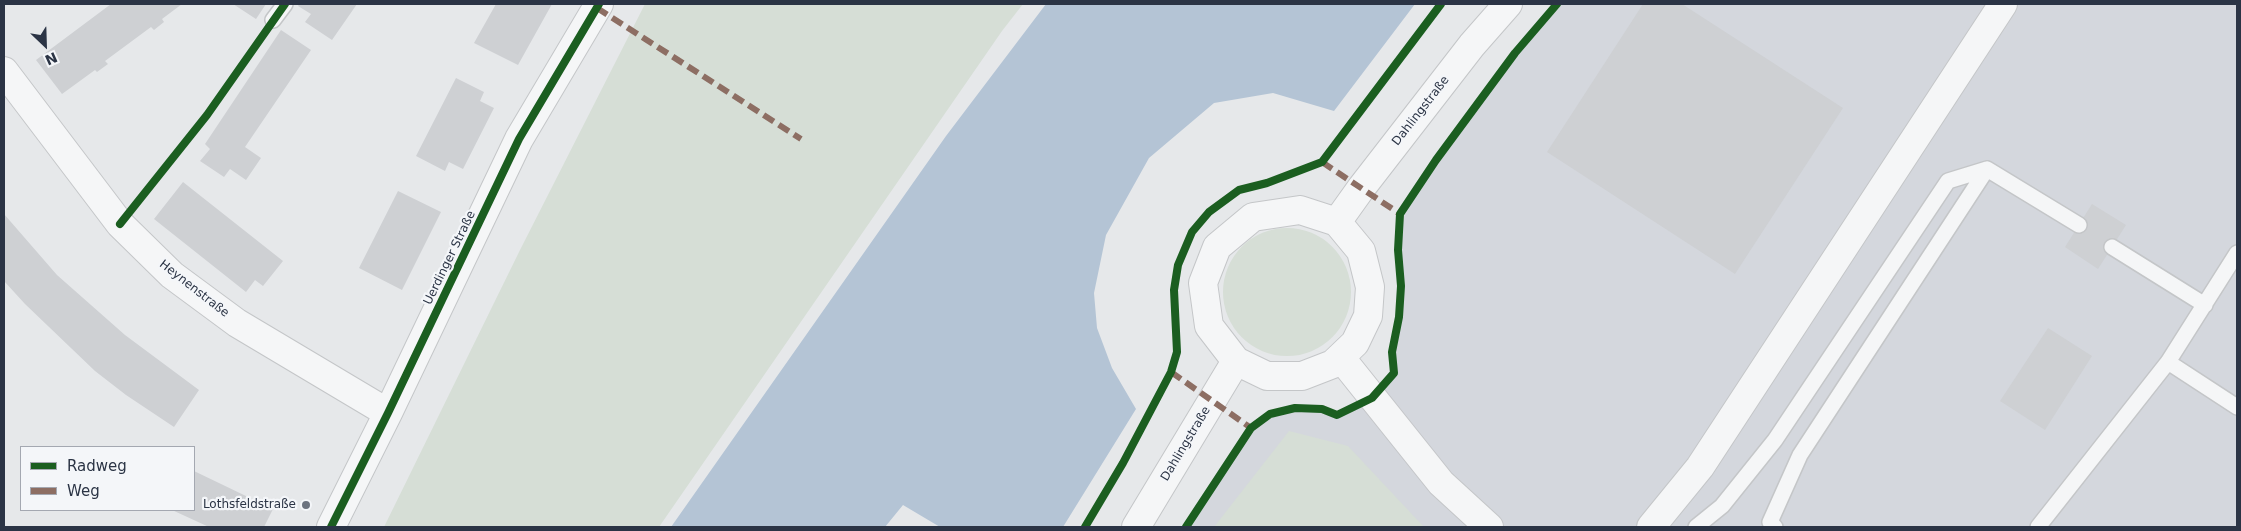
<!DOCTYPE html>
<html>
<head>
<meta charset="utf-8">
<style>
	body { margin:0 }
	#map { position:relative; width:2241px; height:531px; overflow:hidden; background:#e6e8ea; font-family:"DejaVu Sans",sans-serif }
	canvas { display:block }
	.frame { position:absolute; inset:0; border:5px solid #2b3445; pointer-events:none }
	.legend { position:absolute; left:20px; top:446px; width:175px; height:65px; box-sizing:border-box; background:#f4f6f9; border:1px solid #a4a8b1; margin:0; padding:6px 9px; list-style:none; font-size:15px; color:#2b3445 }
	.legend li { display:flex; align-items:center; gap:10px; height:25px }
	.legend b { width:25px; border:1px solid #a4a8b1 }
	.north { position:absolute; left:20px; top:20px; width:50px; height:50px; -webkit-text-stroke:4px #f4f6f9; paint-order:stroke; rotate:156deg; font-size:14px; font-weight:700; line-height:20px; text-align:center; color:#2b3445 }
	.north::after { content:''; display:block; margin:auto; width:18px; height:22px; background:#2b3445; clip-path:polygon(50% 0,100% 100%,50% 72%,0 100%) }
</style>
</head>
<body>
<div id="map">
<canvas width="2241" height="531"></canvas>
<div class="frame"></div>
<ul class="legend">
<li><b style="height:6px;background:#1b5e20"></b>Radweg</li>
<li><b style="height:6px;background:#8d6e63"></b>Weg</li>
</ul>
<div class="north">N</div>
</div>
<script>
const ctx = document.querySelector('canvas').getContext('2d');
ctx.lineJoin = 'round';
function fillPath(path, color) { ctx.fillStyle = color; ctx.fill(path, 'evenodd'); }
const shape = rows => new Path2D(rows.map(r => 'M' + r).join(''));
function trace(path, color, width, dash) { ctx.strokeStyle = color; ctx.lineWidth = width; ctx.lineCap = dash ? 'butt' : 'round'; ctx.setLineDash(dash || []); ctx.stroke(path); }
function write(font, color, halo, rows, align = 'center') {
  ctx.font = font + ' "DejaVu Sans",sans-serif'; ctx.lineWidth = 4.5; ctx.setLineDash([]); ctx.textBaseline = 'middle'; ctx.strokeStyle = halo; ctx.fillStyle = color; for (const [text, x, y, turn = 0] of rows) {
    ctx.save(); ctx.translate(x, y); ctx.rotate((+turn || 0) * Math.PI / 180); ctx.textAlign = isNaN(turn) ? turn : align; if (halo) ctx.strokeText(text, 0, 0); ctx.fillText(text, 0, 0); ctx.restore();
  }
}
const built = shape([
	[1557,4,2237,4,2237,527,1186,527,1251,428,1270,414,1295,408,1322,409,1338,415,1372,398,1394,373,1392,352,1399,317,1401,286,1398,250,1400,214,1436,160,1515,53]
]);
const green = shape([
	[645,4,1023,4,1002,31,659,527,384,527,520,250],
	'1223 292a64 64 0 1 1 128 0a64 64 0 1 1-128 0Z',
	[1289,431,1348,446,1424,527,1214,527]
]);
const water = shape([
	[1046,4,1415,4,1334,111,1273,93,1214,103,1149,158,1106,235,1094,293,1097,328,1112,368,1136,409,1063,527,940,527,903,505,885,527,671,527,946,136]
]);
const building = shape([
	[111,4,182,4,162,19,164,22,154,30,151,27,105,61,108,64,97,72,95,70,62,94,36,60],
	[233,4,266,4,256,19],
	[299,4,357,4,332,40,305,22,311,14,298,6],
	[496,4,552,4,518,65,474,43],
	[1643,4,1682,4,1843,108,1735,274,1547,152],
	[281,30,311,50,245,147,261,158,246,180,230,169,224,177,200,161,210,149,205,144],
	[456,78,484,92,480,101,494,108,463,169,449,162,445,171,416,156],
	[183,182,283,261,263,286,255,280,246,292,154,219],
	[398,191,441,212,402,290,359,268],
	[2092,204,2126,225,2098,269,2065,247],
	[4,214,57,275,125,335,199,390,174,427,126,395,95,371,25,304,4,281],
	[2048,328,2092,356,2045,430,2000,401],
	[194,471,273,509,264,527,209,527,172,510,194,510]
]);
const service = shape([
	[273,20,285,4],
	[2112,247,2205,305],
	[2168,362,2237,407],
	[1696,527,1722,506,1775,440,1948,181,1987,169,2079,225],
	[1775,527,1770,522,1800,455,1987,169],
	[2038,527,2168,362,2237,253]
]);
const minor = shape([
	[4,71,120,224,172,275,237,323,388,413],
	[1341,358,1441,483,1489,527],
	[331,527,388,413,519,139,599,4],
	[1651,527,1700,467,2003,4]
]);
const tertiary = shape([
	[1300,210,1337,222,1361,251,1370,287,1368,316,1355,343,1333,364,1302,376,1267,376,1236,361,1209,326,1203,283,1217,247,1253,217,1300,210],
	[1337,222,1362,187,1472,45,1508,4],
	[1136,527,1236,361]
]);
const quiet = shape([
	[597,8,801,139],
	[1322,162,1400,214],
	[1171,372,1251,428]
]);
const cycleway = shape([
	[120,224,207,115,285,4],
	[331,527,388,413,519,139,599,4],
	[1085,527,1123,463,1171,372,1177,352,1174,290,1178,265,1192,232,1209,212,1239,190,1267,183,1322,162,1441,4],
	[1186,527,1251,428,1270,414,1295,408,1322,409,1337,415,1372,398,1394,373,1392,352,1399,317,1401,286,1398,250,1400,214,1436,160,1515,53,1557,4]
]);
const markers = [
	[306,505,5,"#6c737f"]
];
const streetNames = [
	["Dahlingstraße",1421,111,-52],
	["Uerdinger Straße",450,258,-64],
	["Heynenstraße",194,289,38],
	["Dahlingstraße",1186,444,-59]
];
const poiNames = [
	["Lothsfeldstraße",296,505]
];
fillPath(built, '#d4d7dd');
fillPath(green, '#d6ded6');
fillPath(water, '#b4c4d5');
fillPath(building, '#ced0d3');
trace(service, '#c4c6c8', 18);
trace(minor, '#c4c6c8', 30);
trace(tertiary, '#c4c6c8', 30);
trace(service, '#f5f6f7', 15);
trace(minor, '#f5f6f7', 28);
trace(tertiary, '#f5f6f7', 28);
trace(quiet, '#8d6e63', 6, [12, 6]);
trace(cycleway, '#1b5e20', 8);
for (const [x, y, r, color] of markers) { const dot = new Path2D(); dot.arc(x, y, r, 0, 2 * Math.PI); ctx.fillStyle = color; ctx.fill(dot); trace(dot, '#f4f6f9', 2); }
write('12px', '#2b3445', '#f4f6f9', streetNames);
write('12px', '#2b3445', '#f4f6f9', poiNames, 'right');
</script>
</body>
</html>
